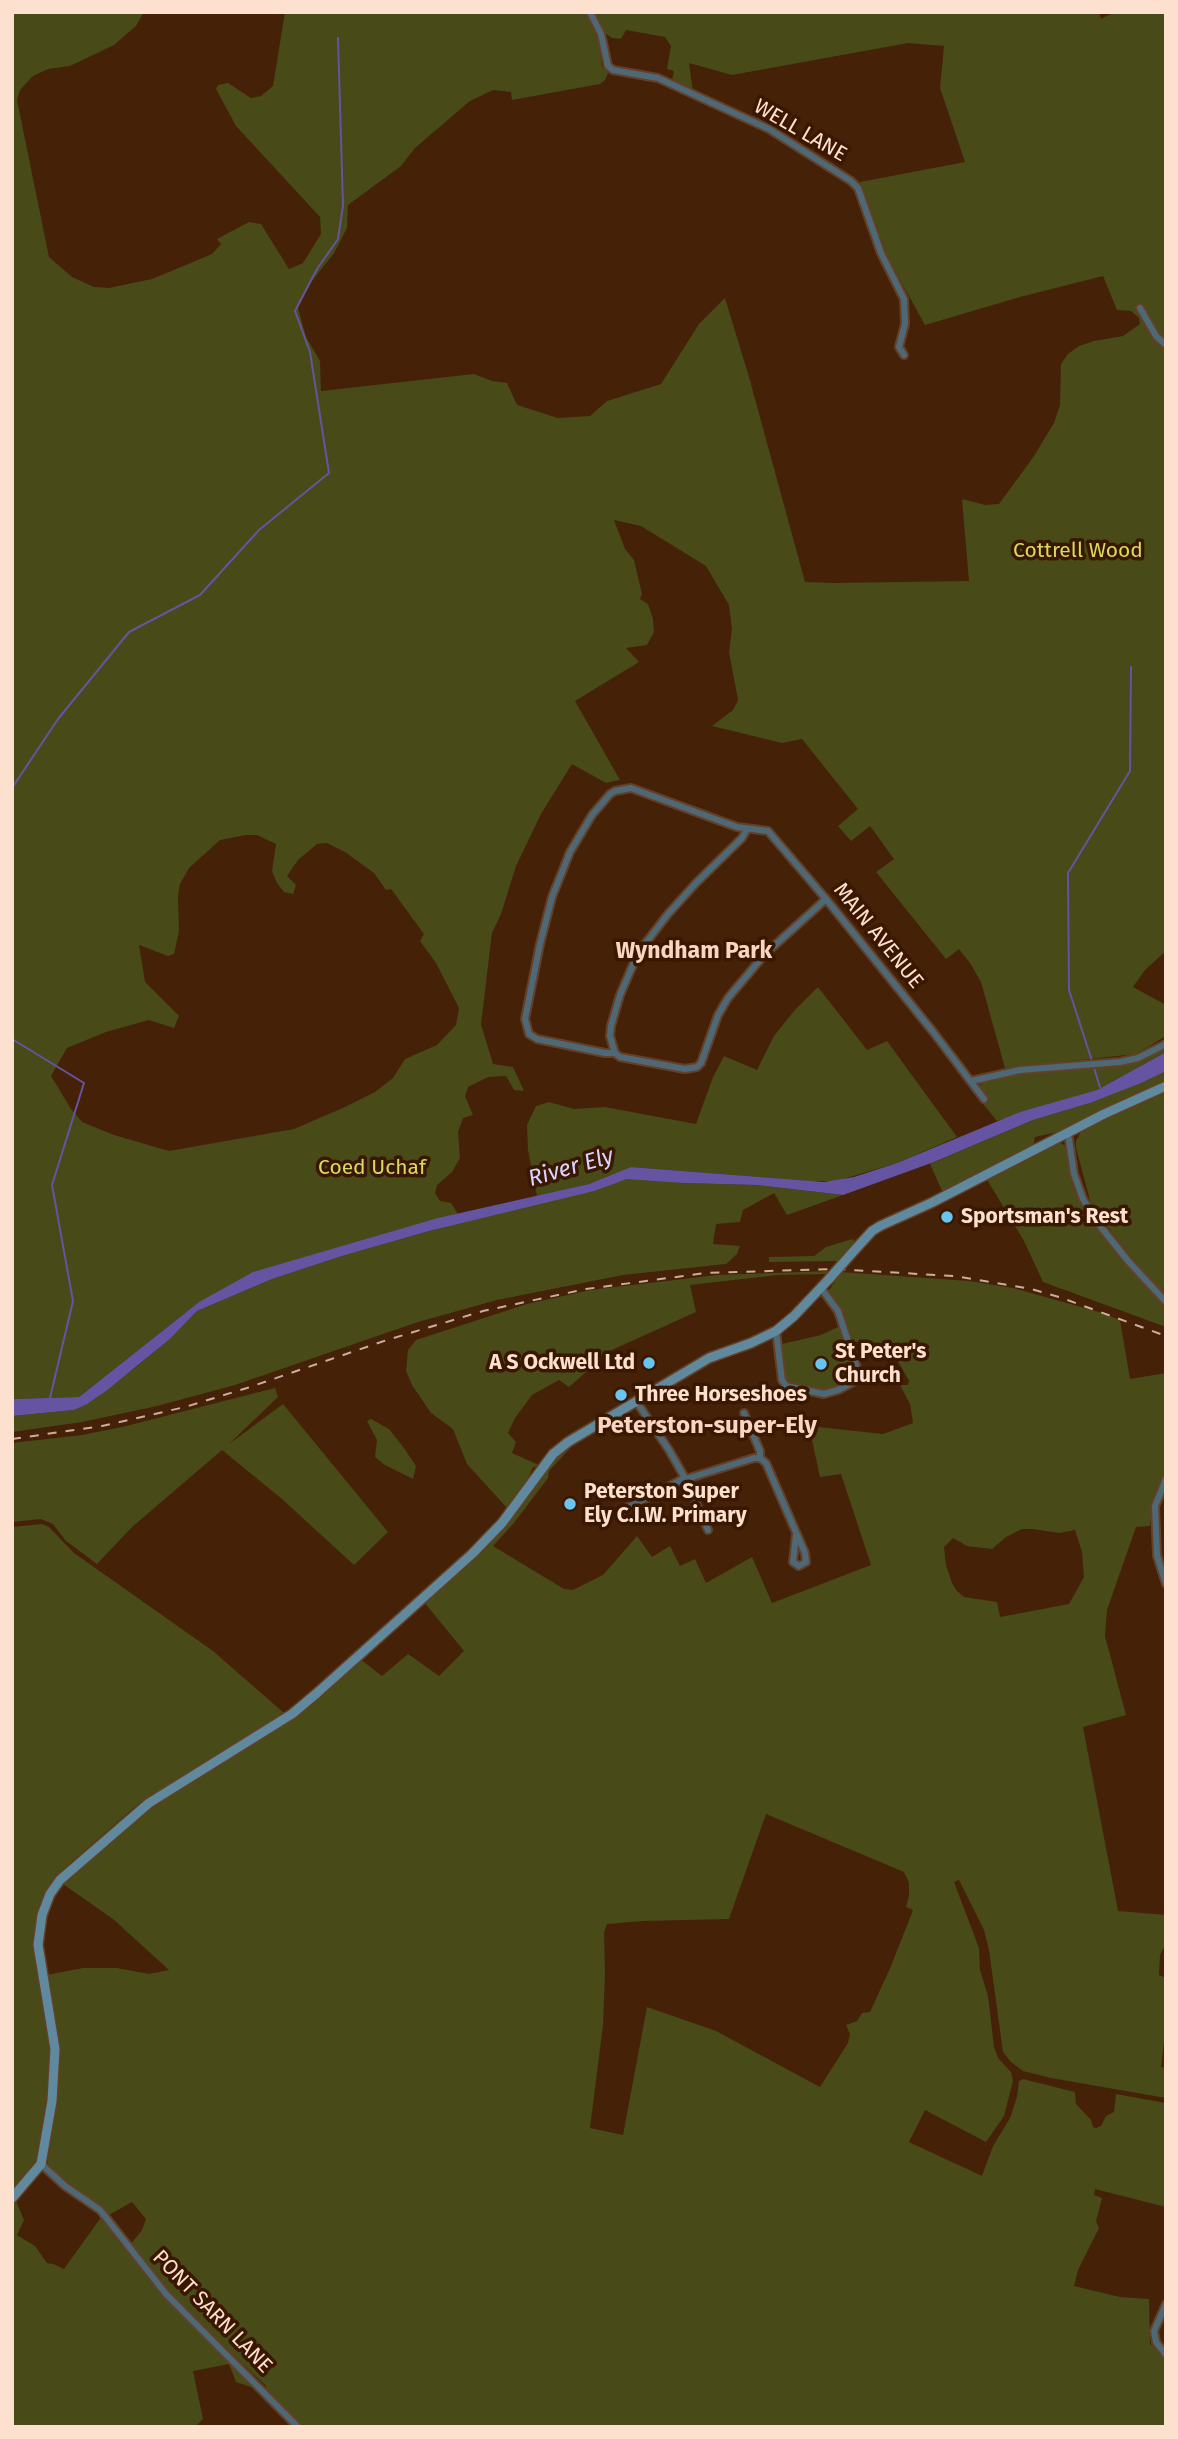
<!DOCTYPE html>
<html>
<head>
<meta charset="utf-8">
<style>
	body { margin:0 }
	#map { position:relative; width:1178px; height:2439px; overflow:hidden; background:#452108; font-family:"Fira Sans",sans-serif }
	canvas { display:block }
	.frame { position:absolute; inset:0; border:14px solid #fee0cf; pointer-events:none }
</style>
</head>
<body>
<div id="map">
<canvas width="1178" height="2439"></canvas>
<div class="frame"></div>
</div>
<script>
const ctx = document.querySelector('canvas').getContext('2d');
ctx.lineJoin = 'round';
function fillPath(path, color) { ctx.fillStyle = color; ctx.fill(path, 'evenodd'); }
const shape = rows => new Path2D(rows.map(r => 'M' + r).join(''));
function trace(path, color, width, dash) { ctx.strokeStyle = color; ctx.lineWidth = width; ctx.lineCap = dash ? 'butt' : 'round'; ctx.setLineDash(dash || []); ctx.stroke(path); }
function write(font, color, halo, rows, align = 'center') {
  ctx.font = font + ' "Fira Sans",sans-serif'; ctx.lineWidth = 7; ctx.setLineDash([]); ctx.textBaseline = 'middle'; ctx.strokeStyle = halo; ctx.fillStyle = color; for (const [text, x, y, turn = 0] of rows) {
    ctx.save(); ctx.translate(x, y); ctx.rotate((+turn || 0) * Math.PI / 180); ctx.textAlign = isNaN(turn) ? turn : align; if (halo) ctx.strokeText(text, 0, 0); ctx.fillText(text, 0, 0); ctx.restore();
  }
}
const green = shape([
	[12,12,144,12,136,26,114,45,70,66,48,69,33,76,20,90,17,100,49,257,72,277,94,287,109,288,152,279,212,254,221,244,217,239,249,222,261,224,289,269,303,263,321,234,320,217,236,126,216,89,218,85,228,83,251,98,261,96,273,86,285,12,586,12,599,42,602,66,608,73,605,80,600,84,512,100,511,92,493,90,470,101,415,148,401,166,348,205,347,228,334,253,308,286,298,308,306,337,320,361,321,391,474,374,492,381,507,383,517,405,558,418,590,416,607,401,661,384,699,324,725,298,749,377,805,582,833,583,969,581,962,499,985,505,999,504,1034,456,1054,423,1060,405,1061,364,1068,354,1079,346,1094,341,1123,336,1140,324,1139,318,1131,311,1117,310,1103,276,1020,297,925,325,888,258,860,182,965,162,940,88,944,46,908,43,732,75,689,63,693,92,679,87,672,80,674,71,667,69,671,46,665,37,626,30,621,39,612,38,602,31,593,12,1099,12,1101,19,1115,12,1166,12,1166,951,1145,970,1133,987,1166,1005,1166,1036,1136,1054,1005,1068,981,982,970,963,959,949,946,959,876,872,894,859,870,826,851,841,838,826,858,809,802,739,782,743,712,726,733,710,738,700,729,652,732,629,729,605,706,566,641,526,614,520,625,549,634,560,642,594,640,599,648,604,653,619,654,632,647,645,626,648,639,662,575,701,620,780,606,783,572,764,541,814,516,866,501,914,492,933,481,1024,493,1064,513,1067,524,1091,514,1090,506,1076,488,1077,468,1087,465,1096,473,1115,463,1118,458,1132,460,1158,452,1172,437,1185,435,1193,440,1201,451,1203,458,1214,351,1245,199,1302,79,1397,12,1399],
	[246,835,257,835,276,844,272,871,277,883,284,892,293,894,296,885,287,876,298,860,317,844,327,843,345,852,374,873,386,890,391,889,424,934,420,941,436,963,459,1008,456,1025,437,1045,405,1059,393,1078,375,1092,345,1107,294,1129,169,1151,114,1135,82,1122,71,1109,51,1076,67,1048,106,1032,149,1020,174,1028,179,1016,145,982,139,945,168,956,174,954,179,931,178,896,180,884,189,868,220,840],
	[818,987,867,1050,887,1041,957,1137,897,1163,836,1181,807,1181,632,1167,589,1184,537,1196,528,1150,527,1125,536,1106,549,1102,574,1109,605,1107,696,1124,713,1077,724,1056,757,1070,774,1036,794,1011],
	[1166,1048,1166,1052,1097,1090,997,1121,970,1088,975,1088,988,1080,1021,1072,1140,1060],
	[1166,1071,1166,1082,1062,1131,1035,1137,1033,1147,943,1193,930,1164,1033,1120,1090,1103],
	[1166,1092,1166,1298,1122,1246,1091,1204,1076,1148,1076,1141,1082,1130],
	[1059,1142,1067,1147,1073,1183,1089,1217,1117,1255,1166,1308,1166,1327,1043,1282,1024,1241,986,1178],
	[640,1178,683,1183,757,1185,843,1195,787,1215,774,1193,743,1210,740,1222,716,1224,713,1244,740,1246,737,1254,726,1264,623,1275,497,1300,418,1322,235,1385,157,1406,82,1422,12,1432,12,1416,74,1410,135,1368,170,1339,197,1311,272,1279,342,1256,429,1231,627,1179],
	[852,1239,855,1241,854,1245,839,1261,769,1262,769,1257,814,1256,826,1247],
	[830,1271,828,1274,778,1275,690,1285,696,1312,592,1359,593,1366,569,1387,559,1380,532,1395,515,1418,508,1433,516,1442,512,1453,541,1466,533,1467,528,1479,507,1508,467,1464,453,1429,431,1413,412,1385,406,1371,408,1350,416,1340,527,1304,590,1290,717,1275],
	[841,1272,969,1281,1013,1288,1099,1312,1120,1320,1130,1379,1166,1373,1166,1472,1152,1507,1150,1526,1136,1527,1107,1610,1105,1636,1126,1715,1083,1727,1118,1911,1166,1915,1166,1943,1160,1955,1159,1975,1166,1978,1166,2041,1164,2041,1161,2067,1166,2068,1166,2098,1051,2078,1023,2071,1011,2062,1003,2052,989,1950,984,1930,959,1880,954,1882,979,1948,980,1970,988,1996,994,2047,998,2058,1011,2072,1013,2081,1004,2116,986,2142,925,2110,909,2142,982,2176,993,2146,1010,2118,1017,2097,1019,2081,1023,2079,1075,2092,1076,2104,1091,2120,1093,2127,1096,2128,1101,2126,1106,2116,1114,2112,1116,2094,1166,2103,1166,2207,1095,2189,1094,2195,1102,2198,1096,2221,1099,2228,1078,2270,1074,2286,1120,2297,1149,2299,1150,2344,1160,2350,1166,2359,1166,2427,302,2427,270,2395,265,2385,165,2291,130,2245,142,2230,146,2219,132,2202,109,2215,68,2185,48,2165,46,2146,54,2105,47,1975,83,1968,117,1968,149,1974,169,1970,113,1919,63,1884,70,1874,148,1809,297,1715,360,1659,382,1676,408,1654,439,1676,464,1651,424,1602,465,1565,556,1455,571,1443,572,1446,549,1471,548,1478,514,1523,493,1546,564,1589,573,1590,603,1575,637,1536,652,1557,670,1546,680,1566,695,1559,706,1583,752,1557,772,1603,871,1565,841,1474,820,1477,809,1426,883,1434,913,1423,910,1404,900,1385,908,1385,909,1381,898,1361,881,1346,851,1341,828,1292],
	[1022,1529,1033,1529,1059,1533,1075,1530,1082,1552,1084,1577,1069,1604,1000,1617,997,1602,964,1597,957,1591,952,1583,946,1565,944,1547,953,1538,967,1546,992,1549,1006,1537],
	[766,1814,904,1872,909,1883,909,1895,906,1907,913,1910,891,1966,870,2012,862,2013,857,2021,846,2025,850,2034,848,2043,820,2087,716,2031,647,2007,623,2135,590,2128,603,2025,605,1974,604,1933,607,1924,643,1921,729,1919],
	[840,1326,856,1370,853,1377,831,1389,817,1390,787,1383,784,1379,782,1344,821,1335],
	[275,1388,278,1397,229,1444,283,1404,388,1532,354,1565,282,1499,222,1450,132,1527,97,1564,66,1541,53,1524,41,1519,12,1522,12,1443,82,1435,122,1427],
	[371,1419,389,1429,404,1448,416,1466,413,1479,385,1465,375,1457,377,1440,367,1421],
	[42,1524,49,1527,74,1553,213,1651,284,1713,136,1806,67,1866,51,1886,40,1903,34,1944,52,2047,50,2088,39,2156,36,2164,12,2193,12,1527],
	[16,2201,24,2220,17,2235,35,2246,47,2263,53,2264,64,2269,102,2216,165,2295,260,2390,236,2382,229,2364,193,2371,203,2419,195,2427,12,2427,12,2203]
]);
const water = shape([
	[1166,1052,1166,1071,1141,1083,1090,1103,1033,1120,934,1162,843,1195,757,1185,683,1183,627,1179,594,1191,429,1231,342,1256,272,1279,197,1311,170,1339,106,1391,87,1404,74,1410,12,1416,12,1399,79,1397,199,1302,253,1272,438,1218,589,1184,631,1167,824,1182,854,1177,897,1163,1020,1112,1097,1090]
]);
const stream = shape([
	[12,788,58,719,129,632,200,595,259,530,329,473,310,352,295,311,317,269,338,239,343,206,338,38],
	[12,1039,84,1083,52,1185,73,1301,50,1398],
	[1092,1061,1069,990,1068,873,1130,771,1131,667],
	[1094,1068,1100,1087]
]);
const street = shape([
	[590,12,601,34,608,66,613,70,658,78,769,129,851,181,858,188,881,253,904,299,905,324,899,347,904,355],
	[1140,308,1156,336,1166,345],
	[826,899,765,954,728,998,718,1015,701,1063,697,1067,685,1069,620,1057,615,1053,605,1053,537,1039,529,1034,525,1019,540,944,552,897,570,852,592,815,610,794,615,791,631,788,737,827,768,831,826,899,934,1033,984,1099],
	[615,1053,610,1036,611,1026,620,995,638,953,668,914,696,883,742,838,747,829],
	[971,1081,1020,1070,1120,1062,1138,1058,1166,1044],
	[1068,1133,1074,1174,1083,1199,1096,1221,1129,1262,1166,1302],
	[776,1331,782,1380,786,1386,824,1394,838,1390,857,1380,860,1377,838,1311,821,1288],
	[636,1401,669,1450,685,1478,708,1530],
	[744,1413,760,1451,760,1458,766,1463,805,1553,806,1562,799,1566,793,1562,796,1535],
	[686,1479,754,1458,760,1458],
	[1166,1479,1155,1506,1157,1556,1166,1584],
	[623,1510,685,1478],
	[41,2164,65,2186,100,2210,166,2294,298,2427],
	[1166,2304,1154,2331,1156,2342,1166,2355]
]);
const secondary = shape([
	[852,1253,872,1231,880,1226,931,1203,1104,1114,1166,1086],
	[12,2198,41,2164,52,2101,55,2049,38,1945,42,1915,50,1894,60,1880,149,1803,292,1714,317,1693,472,1554,502,1523,553,1454,568,1442,709,1358,751,1343,776,1331,794,1316,829,1279]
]);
const rail = shape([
	[12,1439,102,1426,185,1407,247,1388,387,1340,483,1311,586,1289,706,1273,832,1269,954,1276,1031,1289,1059,1297,1166,1336]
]);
const secondaryBridge = shape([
	[829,1279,852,1253]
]);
const markers = [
	[947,1217,7,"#68c4f0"],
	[649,1363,7,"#68c4f0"],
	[821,1364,7,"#68c4f0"],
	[621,1395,7,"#68c4f0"],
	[570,1504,7,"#68c4f0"]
];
const streetNames = [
	["WELL LANE",800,131,30],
	["MAIN AVENUE",878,936,51],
	["PONT SARN LANE",212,2312,46]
];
const parkNames = [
	["Cottrell Wood",1078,551],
	["Coed Uchaf",372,1168]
];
const poiNames = [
	["Sportsman's Rest",961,1217],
	["St Peter's",835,1352],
	["Church",835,1376],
	["A S Ockwell Ltd",635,1363,"right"],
	["Three Horseshoes",635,1395],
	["Peterston Super",584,1492],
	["Ely C.I.W. Primary",584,1516]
];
const neighbourhoodNames = [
	["Wyndham Park",694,952]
];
const waterNames = [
	["River Ely",571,1168,-16]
];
const quarterNames = [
	["Peterston-super-Ely",707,1426]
];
fillPath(green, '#484a17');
fillPath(water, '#6554a1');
trace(stream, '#6554a1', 2);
trace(street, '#634028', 10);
trace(secondary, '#634028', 12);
trace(street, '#4f6875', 6);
trace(secondary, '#60899e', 9);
trace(rail, '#cdad9a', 2, [9, 9]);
trace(secondaryBridge, '#634028', 12, []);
trace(secondaryBridge, '#60899e', 9);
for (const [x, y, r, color] of markers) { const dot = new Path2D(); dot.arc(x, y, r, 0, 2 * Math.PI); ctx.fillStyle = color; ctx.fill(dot); trace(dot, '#3a1700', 2.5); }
write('21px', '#fee0cf', '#3a1700', streetNames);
write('21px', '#d7dc5d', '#3a1700', parkNames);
write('bold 21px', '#fee0cf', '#3a1700', poiNames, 'left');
write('bold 23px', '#f9d6c1', '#3a1700', neighbourhoodNames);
write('italic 23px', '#d9d3fe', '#3a1700', waterNames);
write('bold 24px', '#f9d6c1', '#3a1700', quarterNames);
</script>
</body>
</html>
